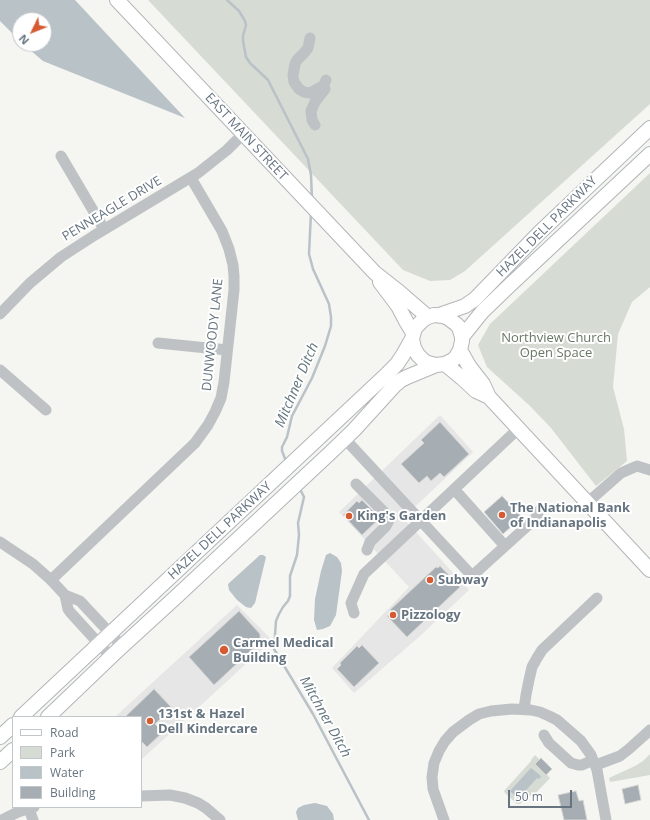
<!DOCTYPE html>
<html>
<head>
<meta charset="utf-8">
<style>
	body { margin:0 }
	#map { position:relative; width:650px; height:820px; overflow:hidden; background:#f5f5f1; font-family:"Open Sans",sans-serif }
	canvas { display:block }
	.legend { position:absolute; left:12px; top:716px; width:130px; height:92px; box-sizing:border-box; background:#fff; border:1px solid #c2c7cc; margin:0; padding:5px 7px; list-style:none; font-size:12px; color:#667480 }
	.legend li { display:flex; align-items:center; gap:8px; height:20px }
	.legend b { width:20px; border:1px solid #c2c7cc }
	.north { position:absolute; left:12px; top:12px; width:40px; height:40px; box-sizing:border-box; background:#fff; border:1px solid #c2c7cc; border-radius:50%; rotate:227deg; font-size:11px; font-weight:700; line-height:16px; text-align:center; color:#667480 }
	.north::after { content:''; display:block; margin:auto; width:14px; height:18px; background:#d55b32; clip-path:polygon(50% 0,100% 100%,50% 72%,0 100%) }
	.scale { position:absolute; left:508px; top:790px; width:64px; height:18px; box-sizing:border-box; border:2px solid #667480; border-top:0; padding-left:5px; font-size:12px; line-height:14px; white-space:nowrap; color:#667480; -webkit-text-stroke:3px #fff; paint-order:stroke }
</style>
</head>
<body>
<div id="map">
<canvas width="650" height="820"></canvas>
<ul class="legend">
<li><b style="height:5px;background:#fff"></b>Road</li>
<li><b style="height:11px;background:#d6dbd3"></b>Park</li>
<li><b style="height:11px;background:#b8c2c7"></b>Water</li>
<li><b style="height:11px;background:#a7aeb3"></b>Building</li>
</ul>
<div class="north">N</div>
<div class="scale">50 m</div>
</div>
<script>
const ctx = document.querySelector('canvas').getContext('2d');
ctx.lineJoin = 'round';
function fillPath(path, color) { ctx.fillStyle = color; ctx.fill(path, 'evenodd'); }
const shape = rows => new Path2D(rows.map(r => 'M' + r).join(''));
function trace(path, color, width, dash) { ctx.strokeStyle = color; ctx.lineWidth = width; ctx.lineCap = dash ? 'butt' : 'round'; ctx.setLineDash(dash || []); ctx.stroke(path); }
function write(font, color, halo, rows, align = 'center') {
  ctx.font = font + ' "Open Sans",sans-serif'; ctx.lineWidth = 4; ctx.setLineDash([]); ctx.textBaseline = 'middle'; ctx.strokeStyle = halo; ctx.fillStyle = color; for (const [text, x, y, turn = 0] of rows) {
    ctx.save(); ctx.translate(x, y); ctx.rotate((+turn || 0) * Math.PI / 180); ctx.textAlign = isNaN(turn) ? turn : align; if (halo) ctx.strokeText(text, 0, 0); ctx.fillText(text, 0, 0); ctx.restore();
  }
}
const built = shape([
	[440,415,473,452,403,518,469,590,420,636,354,693,332,668,409,587,339,512],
	[237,605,272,640,141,760,141,717,115,717]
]);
const green = shape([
	[148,0,650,0,650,104,465,271,450,280,430,281,403,270],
	[650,173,650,287,632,302,618,334,613,387,624,429,627,461,596,486,551,428,530,406,487,367,478,345,490,324],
	[650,754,650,775,610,782,609,778,635,766,643,761],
	[535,755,540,760,541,758,548,764,546,766,551,770,547,775,550,778,534,795,528,796,520,804,517,804,505,793,504,791,531,761,531,760]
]);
const water = shape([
	[0,0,75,0,185,118,43,61,23,44,44,44,44,20,20,20,20,41,0,21],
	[330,553,337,557,341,563,342,571,336,615,330,626,323,629,317,630,314,620,315,599,321,571,326,555],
	[260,555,263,555,266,557,255,603,251,608,246,607,237,600,229,590,228,584],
	[531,768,541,776,539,779,537,778,518,799,510,791],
	[315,803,327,806,333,814,334,820,298,820,296,812,298,808,304,805]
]);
const stream = shape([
	[227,0,239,11,245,21,246,25,243,36,243,41,246,57,250,63,268,80,308,159,311,175,312,199],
	[286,461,282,451,282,447,287,437,292,416,312,378,325,346,331,326,331,317,329,304,313,269,309,254,311,212],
	[299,487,304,497,298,523,299,535,297,555,290,576,290,596,288,601,283,607,279,614,276,621,274,649,313,714,369,820]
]);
const building = shape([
	[440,422,469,454,444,477,440,473,431,481,427,476,419,483,401,464,424,443,421,440,440,422],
	[502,496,522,517,503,534,484,512,502,496],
	[362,500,380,518,362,535,343,515,357,501,359,503,362,500],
	[440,566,460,587,407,637,387,616,392,612,390,610,436,567,438,568,440,566],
	[239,611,260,634,260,642,214,685,189,657,239,611],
	[362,645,379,663,354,687,337,669,341,665,340,663,357,646,359,648,362,645],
	[154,689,172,708,155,724,163,732,147,747,141,741,141,717,125,717,154,689],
	[541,758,552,769,546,775,535,764,541,758],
	[638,785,641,800,625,804,622,789,638,785],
	[576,791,579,801,583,800,587,820,564,820,558,795,576,791]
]);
const minor = shape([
	[310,38,308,48,304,53,297,60,295,64,293,75,294,82,299,89,304,92,310,93,319,88,324,85,326,80],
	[315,125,312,120,311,111,315,102,325,89],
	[61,156,104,229],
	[0,314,30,283,61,257,95,235,198,173,227,150,243,134],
	[158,343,227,350],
	[0,370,46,410],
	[345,439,474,578],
	[356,484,385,513,389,520,386,526,370,542,367,550],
	[454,489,505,546],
	[587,503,621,473,637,466,650,470],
	[0,542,33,564,51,580,65,595,80,601,122,646],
	[472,576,535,519,539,511],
	[51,580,195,443,208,425,215,412,221,398,224,382,234,290,234,276,233,265,229,249,222,231,191,178],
	[65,595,68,609,70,612,111,657],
	[354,613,351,603,364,574,518,429],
	[524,709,526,695,529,680,532,667,537,658,542,650,597,598],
	[544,735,549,743,571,763,578,765,582,765,593,760],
	[596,765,620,756,629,749,650,730],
	[141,796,170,795,185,798,198,803,206,808,220,820],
	[29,809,33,820],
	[2,820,18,812,34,807],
	[444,820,433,789,432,777,434,763,439,751,445,741,453,732,469,720,479,714,491,711,512,709,531,710,540,712,549,716,557,720,581,741,591,755,597,770,606,820]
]);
const major = shape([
	[117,0,375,273,398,291,428,317],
	[380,282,398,306,407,323,413,333],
	[439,315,465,306,475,299,539,233,650,128],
	[462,337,482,312,510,285,650,154],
	[460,350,469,366,483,384,489,397,650,570],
	[445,364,462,378,476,391,489,397],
	[21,717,387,374,397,364,403,355,412,339,415,328,423,320,428,317,434,315,443,316,448,318,456,324,459,327,462,337,462,341,460,350,456,357,453,360,445,364,436,365,428,363,424,361,418,355,414,348,412,339],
	[48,717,117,651,177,596,330,453,354,430,394,386,401,380,407,377,436,365],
	[0,737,13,725],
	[0,762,13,750]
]);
const markers = [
	[502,515,4,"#d55b32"],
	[349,516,4,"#d55b32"],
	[430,580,4,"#d55b32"],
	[393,615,4,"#d55b32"],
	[224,650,5,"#d55b32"],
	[150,721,4,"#d55b32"]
];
const streetNames = [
	["EAST MAIN STREET",246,137,47],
	["PENNEAGLE DRIVE",112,209,-31],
	["HAZEL DELL PARKWAY",547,227,-45],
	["DUNWOODY LANE",213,335,-84],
	["HAZEL DELL PARKWAY",220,531,-43]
];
const parkNames = [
	["Northview Church",556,338],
	["Open Space",556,353]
];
const poiNames = [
	["The National Bank",510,508],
	["of Indianapolis",510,523],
	["King's Garden",357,516],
	["Subway",438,580],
	["Pizzology",401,615],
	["Carmel Medical",233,643],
	["Building",233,658],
	["131st & Hazel",158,714],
	["Dell Kindercare",158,729]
];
const waterNames = [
	["Mitchner Ditch",297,385,-67],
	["Mitchner Ditch",325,717,61]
];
fillPath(built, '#e5e6e5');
fillPath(green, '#d6dbd3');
fillPath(water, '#b8c2c7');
trace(stream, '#b8c2c7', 2.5);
fillPath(building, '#a7aeb3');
trace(building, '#d6d6d4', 1);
trace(major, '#b2b6b9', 16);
trace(minor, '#bec2c5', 11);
trace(major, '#fff', 14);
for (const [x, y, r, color] of markers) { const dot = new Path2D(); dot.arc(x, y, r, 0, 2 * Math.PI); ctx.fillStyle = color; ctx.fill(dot); trace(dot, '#fff', 1.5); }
write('13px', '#667480', '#fff', streetNames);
write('13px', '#687864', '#fff', parkNames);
write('bold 13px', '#667480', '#fff', poiNames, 'left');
write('italic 14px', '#62757d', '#fff', waterNames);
</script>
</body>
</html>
